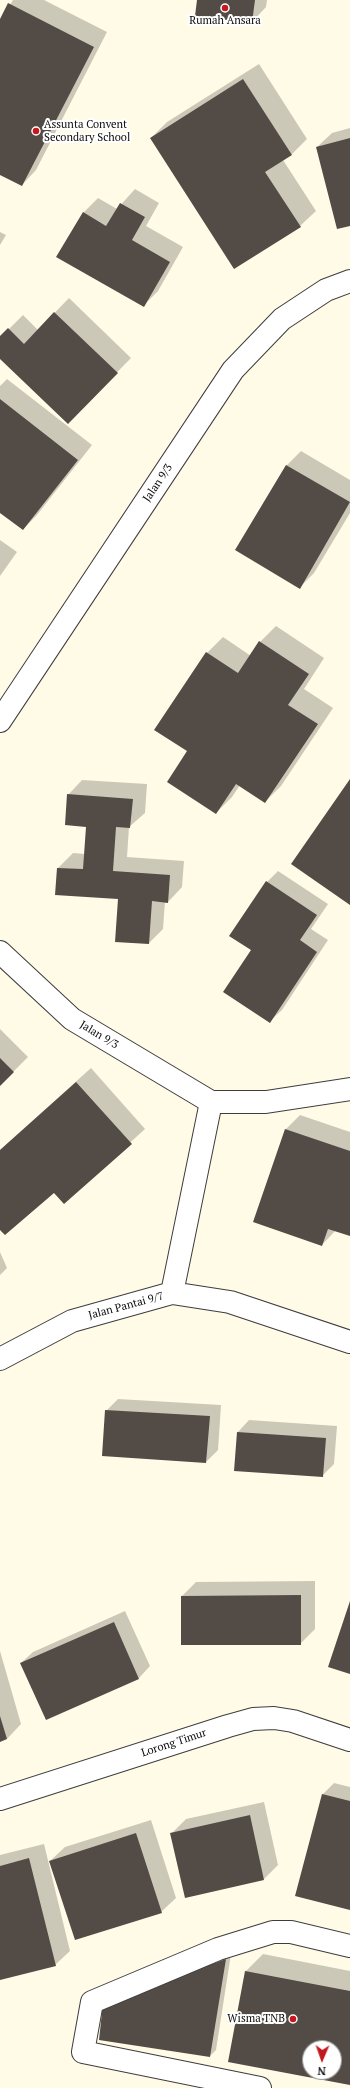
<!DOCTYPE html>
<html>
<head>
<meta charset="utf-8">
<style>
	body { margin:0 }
	#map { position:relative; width:350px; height:2088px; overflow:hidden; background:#fffbe7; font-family:"PT Serif",serif }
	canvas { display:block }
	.north { position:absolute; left:302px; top:2040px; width:40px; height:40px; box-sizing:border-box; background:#fff; border:1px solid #9d9d9d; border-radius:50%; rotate:182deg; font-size:11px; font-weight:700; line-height:16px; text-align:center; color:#0a0a0a }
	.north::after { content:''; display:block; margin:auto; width:14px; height:18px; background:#c4181f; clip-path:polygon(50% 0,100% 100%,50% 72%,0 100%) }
</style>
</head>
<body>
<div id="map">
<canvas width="350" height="2088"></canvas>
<div class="north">N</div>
</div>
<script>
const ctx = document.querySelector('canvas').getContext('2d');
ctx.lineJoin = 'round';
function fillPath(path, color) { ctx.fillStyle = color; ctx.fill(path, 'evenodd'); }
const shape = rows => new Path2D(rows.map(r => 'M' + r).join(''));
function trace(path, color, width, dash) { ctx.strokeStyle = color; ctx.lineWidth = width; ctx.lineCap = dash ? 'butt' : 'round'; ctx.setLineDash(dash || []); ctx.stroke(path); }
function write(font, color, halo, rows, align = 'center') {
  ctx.font = font + ' "PT Serif",serif'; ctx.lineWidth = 4; ctx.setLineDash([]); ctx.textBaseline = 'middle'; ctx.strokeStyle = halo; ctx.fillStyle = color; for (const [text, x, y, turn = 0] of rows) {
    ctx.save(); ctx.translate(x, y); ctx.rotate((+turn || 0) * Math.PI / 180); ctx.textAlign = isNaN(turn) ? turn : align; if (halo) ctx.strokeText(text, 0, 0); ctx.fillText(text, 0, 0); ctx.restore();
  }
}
const shadow = shape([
	[13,0,44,0,107,32,36,170,22,185,0,174,0,21],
	[198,0,267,0,266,7,252,22],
	[259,64,307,139,291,155,283,160,316,211,300,226,151,138,167,122],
	[350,128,350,225,317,147,332,133],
	[135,189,159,203,146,226,183,247,158,291,143,306,83,213,98,198,117,209],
	[0,232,6,235,0,245],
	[69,298,131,358,82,408,0,358,0,338,23,315,38,330],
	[7,379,92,445,37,515,23,529,0,512,0,386],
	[301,451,350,480,350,513,314,573,300,587,286,466],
	[0,540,17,552,0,576],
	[276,626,324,658,304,689,333,708,281,786,265,802,240,785,232,797,216,813,188,751,207,653,223,637,251,656,260,642],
	[82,780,147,784,145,813,129,827,127,857,184,861,182,887,168,902,165,901,163,929,149,943,119,898,56,894,58,868,73,853,85,854,87,826,68,795],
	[278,871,328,904,311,929,328,940,282,1010,270,1021,252,950,267,882],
	[0,1029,28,1057,0,1085],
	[91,1068,145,1129,64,1203,54,1191,0,1228,0,1150],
	[300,1115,350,1132,350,1235,336,1230,322,1245,254,1221,286,1129],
	[0,1252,7,1268,0,1275],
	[118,1399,221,1405,218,1450,206,1462,106,1411],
	[249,1420,337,1426,334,1464,322,1476,235,1470,238,1432],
	[315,1581,315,1629,300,1644,182,1596,196,1582],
	[125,1611,150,1666,139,1678,46,1719,21,1663,33,1652],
	[0,1651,21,1724,7,1739,0,1741],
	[334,1783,350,1787,350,1909,323,1794],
	[264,1802,278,1865,264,1879,172,1833,186,1819],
	[151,1820,176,1898,161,1912,50,1861,65,1847],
	[44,1844,70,1951,55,1965,0,1979,0,1855],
	[231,1954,216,2050,210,2056,104,2003],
	[263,1954,350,1971,350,2084,229,2061,246,1971],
	[310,2048,334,2048,334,2072,310,2072]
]);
const building = shape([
	[197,0,255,0,252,23,195,16],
	[8,3,94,47,22,186,0,175,0,19],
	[243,79,292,155,265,172,301,227,234,269,150,138],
	[350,138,350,226,337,229,316,147],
	[120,203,145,217,132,240,170,262,144,307,56,257,83,212,106,226],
	[54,312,118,373,68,424,0,359,0,336,8,328,24,344],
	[0,399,78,460,23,530,0,513],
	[286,465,350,502,300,589,235,550],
	[259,641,309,674,288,705,318,724,265,803,236,784,216,814,167,782,187,751,154,730,206,652,238,673],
	[350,779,350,905,291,864],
	[67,794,133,799,130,828,116,827,113,871,170,875,168,903,152,901,149,944,115,942,118,899,55,895,57,868,83,869,86,827,65,825],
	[266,881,317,915,300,940,317,952,270,1023,223,992,251,950,229,936],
	[0,1058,14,1072,0,1086],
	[76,1082,132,1144,64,1204,54,1193,5,1235,0,1230,0,1150],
	[285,1129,350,1151,350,1236,328,1229,322,1246,253,1222],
	[105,1410,210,1416,206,1463,102,1456],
	[237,1432,326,1438,323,1477,234,1471],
	[301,1595,301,1645,181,1645,181,1596],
	[350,1601,350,1674,328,1667],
	[114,1622,139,1679,46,1720,20,1663],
	[0,1716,7,1739,0,1742],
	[322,1794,350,1801,350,1910,295,1896],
	[250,1815,264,1880,185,1898,170,1833],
	[136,1833,162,1913,75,1940,49,1861],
	[29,1858,56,1966,0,1980,0,1866],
	[226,1959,210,2057,99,2040,103,2003],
	[245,1971,350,1991,350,2085,228,2062],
	[310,2048,334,2048,334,2072,310,2072]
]);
const minor = shape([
	[0,721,233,370,282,319,326,290,350,281],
	[0,952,72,1019,211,1102],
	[172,1293,211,1102,266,1102,350,1089],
	[0,1359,72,1321,172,1293,230,1302,350,1342],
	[0,1799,228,1726,253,1719,274,1718,293,1721,350,1740],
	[260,2088,83,2052,92,2002,218,1949,273,1932,291,1932,350,1946]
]);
const markers = [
	[225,8,4,"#c4181f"],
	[36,131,4,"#c4181f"],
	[293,2019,4,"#c4181f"]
];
const poiNames = [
	["Rumah Ansara",225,21],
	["Assunta Convent",44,125,"left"],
	["Secondary School",44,138,"left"],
	["Wisma TNB",285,2019,"right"]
];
const streetNames = [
	["Jalan 9/3",158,483,-56],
	["Jalan 9/3",99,1035,31],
	["Jalan Pantai 9/7",126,1306,-15],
	["Lorong Timur",174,1743,-18]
];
fillPath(shadow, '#0003');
fillPath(building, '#534b46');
trace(minor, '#3d3d3d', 24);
trace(minor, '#fff', 22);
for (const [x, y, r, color] of markers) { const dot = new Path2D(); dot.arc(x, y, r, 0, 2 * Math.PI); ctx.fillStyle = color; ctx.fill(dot); trace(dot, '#fff', 1.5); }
write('11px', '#0a0a0a', '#fff', poiNames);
write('11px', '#0a0a0a', '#fff', streetNames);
</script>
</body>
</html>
